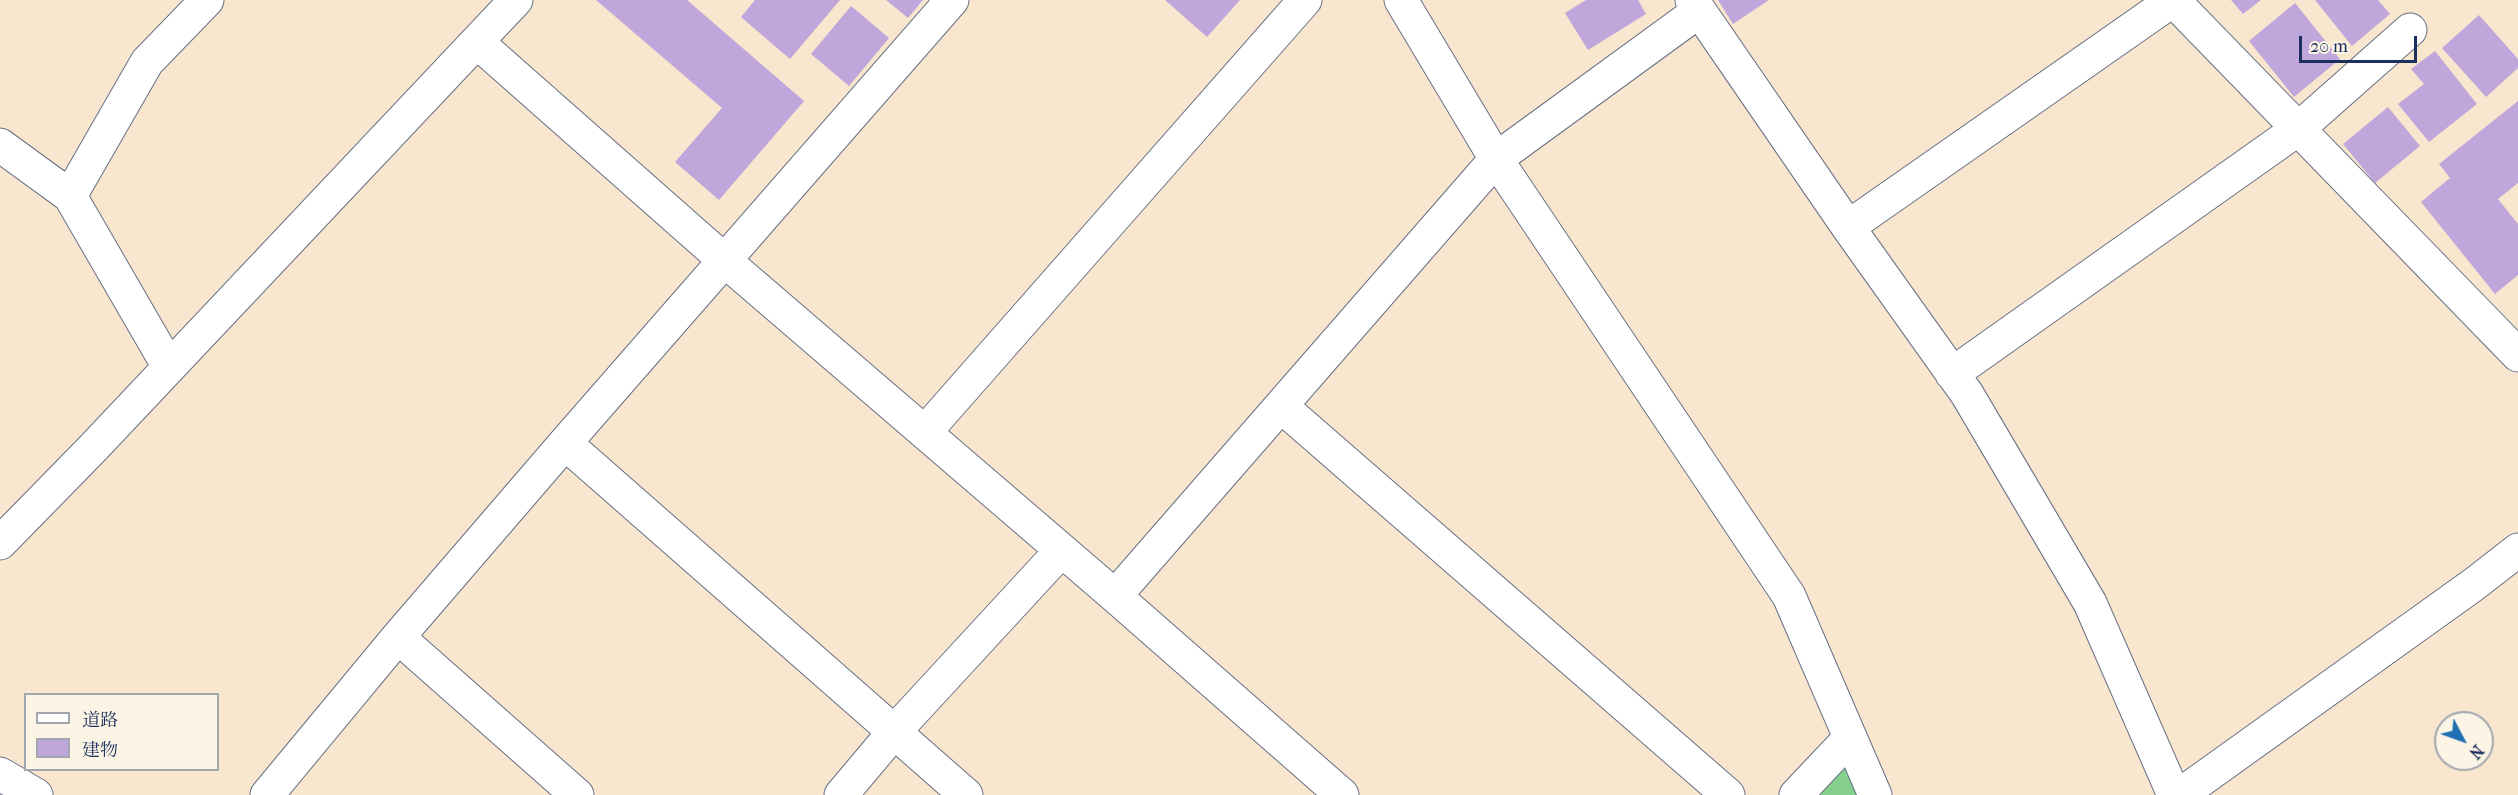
<!DOCTYPE html>
<html>
<head>
<meta charset="utf-8">
<style>
	body { margin:0 }
	#map { position:relative; width:2518px; height:795px; overflow:hidden; background:#f8e6ce; font-family:"IM FELL French Canon","Noto Serif JP",serif }
	canvas { display:block }
	.legend { position:absolute; left:24px; top:693px; width:195px; height:78px; box-sizing:border-box; background:#fcf5e5; border:2px solid #a2a6af; margin:0; padding:8px 10px; list-style:none; font-size:18px; color:#1b2f5e }
	.legend li { display:flex; align-items:center; gap:12px; height:30px }
	.legend b { width:30px; border:2px solid #a2a6af }
	.north { position:absolute; left:2434px; top:711px; width:60px; height:60px; box-sizing:border-box; background:#fcf5e5; border:2px solid #a2a6af; border-radius:50%; rotate:131deg; font-size:16px; font-weight:700; line-height:24px; text-align:center; color:#1b2f5e }
	.north::after { content:''; display:block; margin:auto; width:21px; height:27px; background:#1f6fb2; clip-path:polygon(50% 0,100% 100%,50% 72%,0 100%) }
	.scale { position:absolute; left:2299px; top:36px; width:118px; height:27px; box-sizing:border-box; border:3px solid #1b2f5e; border-top:0; padding-left:8px; font-size:18px; line-height:21px; white-space:nowrap; color:#1b2f5e; -webkit-text-stroke:4px #fcf5e5; paint-order:stroke }
</style>
</head>
<body>
<div id="map">
<canvas width="2518" height="795"></canvas>
<ul class="legend">
<li><b style="height:8px;background:#fff"></b>道路</li>
<li><b style="height:16px;background:#bfa7db"></b>建物</li>
</ul>
<div class="north">N</div>
<div class="scale">20 m</div>
</div>
<script>
const ctx = document.querySelector('canvas').getContext('2d');
ctx.lineJoin = 'round';
function fillPath(path, color) { ctx.fillStyle = color; ctx.fill(path, 'evenodd'); }
const shape = rows => new Path2D(rows.map(r => 'M' + r).join(''));
function trace(path, color, width, dash) { ctx.strokeStyle = color; ctx.lineWidth = width; ctx.lineCap = dash ? 'butt' : 'round'; ctx.setLineDash(dash || []); ctx.stroke(path); }
const green = shape([
	[1849,739,1875,795,1797,795]
]);
const building = shape([
	[596,0,687,0,804,101,719,200,675,162,722,108],
	[755,0,840,0,790,59,741,17],
	[886,0,923,0,908,18],
	[1165,0,1240,0,1207,37],
	[1586,0,1638,0,1646,14,1588,50,1565,13],
	[1718,0,1769,0,1733,24],
	[2231,0,2261,0,2243,14],
	[2315,0,2378,0,2390,14,2352,46],
	[2295,3,2340,59,2294,97,2249,41],
	[851,6,889,38,849,86,811,54],
	[2479,15,2518,59,2518,68,2486,97,2442,48],
	[2435,51,2477,104,2429,142,2398,104,2424,84,2411,69],
	[2518,101,2518,183,2498,199,2518,224,2518,275,2495,294,2421,202,2450,178,2439,164],
	[2388,107,2420,146,2375,183,2343,144]
]);
const minor = shape([
	[1401,0,1496,159,1789,596,1875,795],
	[1692,0,1848,227,1967,394,2090,603,2174,795],
	[2173,0,2518,355],
	[477,42,724,260,1115,596,1342,795],
	[0,145,70,196,169,367],
	[70,196,147,62,207,0],
	[1848,227,2173,0],
	[1952,374,2298,129,2410,30],
	[1281,406,1728,795],
	[925,432,1305,0],
	[565,443,966,795],
	[0,543,93,448,516,0],
	[1115,596,1496,159,1699,11],
	[398,637,577,795],
	[0,774,36,795],
	[267,795,398,637,565,443,952,0],
	[841,795,894,732,1061,551],
	[1796,795,1849,739],
	[2180,795,2473,585,2518,550]
]);
fillPath(green, '#85d08d');
fillPath(building, '#bfa7db');
trace(minor, '#686f85', 35);
trace(minor, '#fff', 33);
</script>
</body>
</html>
